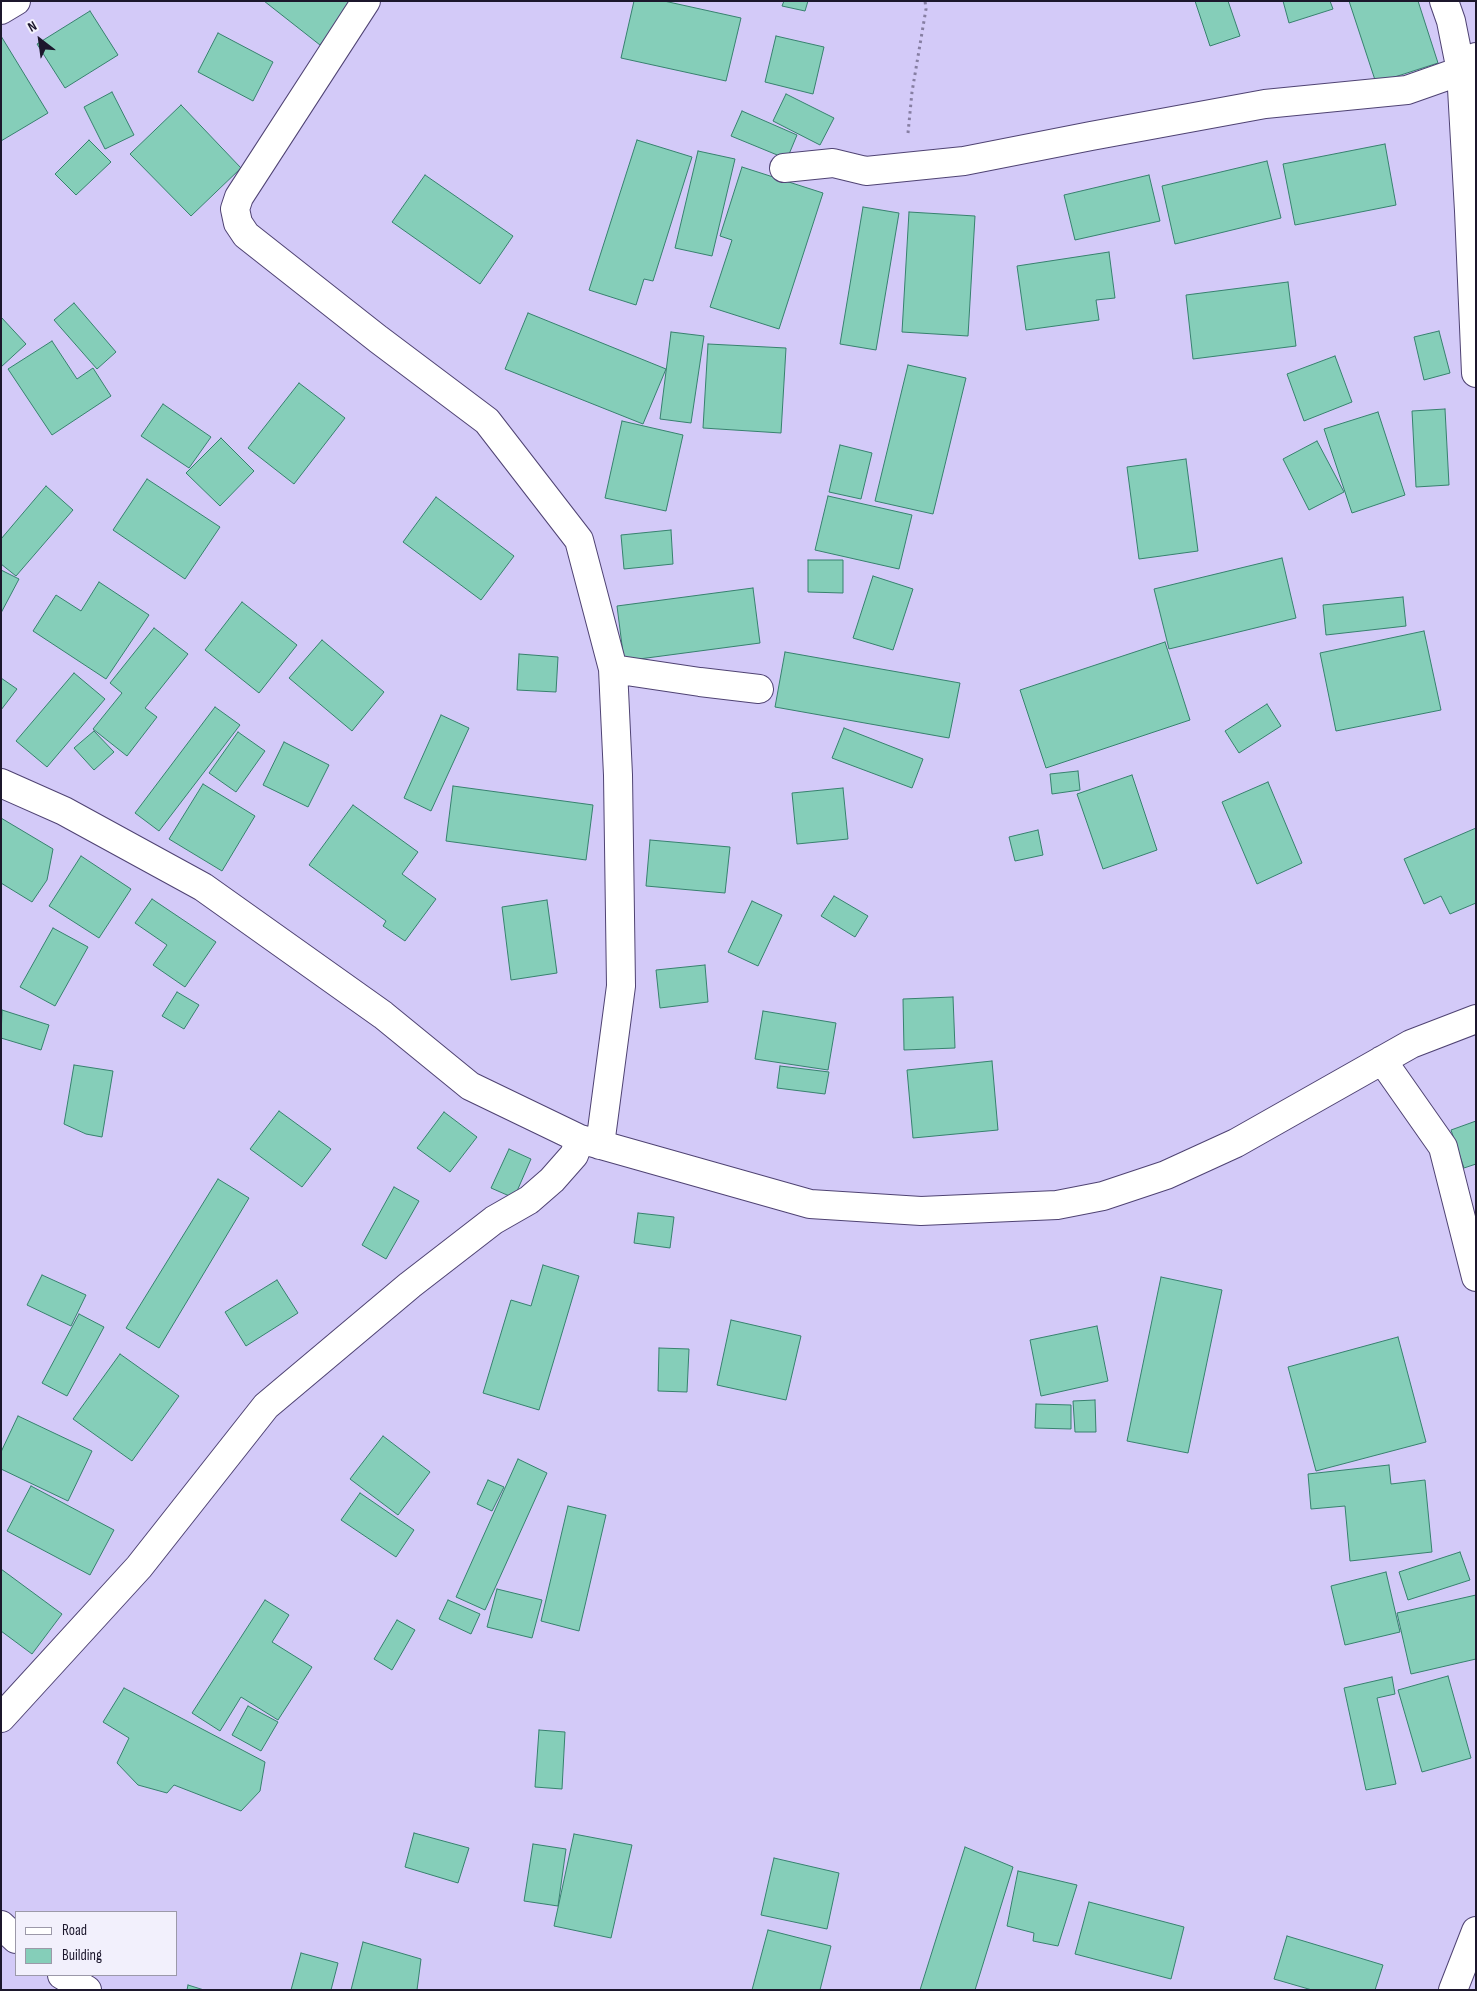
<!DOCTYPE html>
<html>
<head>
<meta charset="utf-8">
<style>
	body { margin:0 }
	#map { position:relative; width:1477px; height:1991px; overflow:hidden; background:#d3caf8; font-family:"Sofia Sans Condensed",sans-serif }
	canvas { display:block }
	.frame { position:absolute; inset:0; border:2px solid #1c172c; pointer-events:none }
	.legend { position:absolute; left:15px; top:1911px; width:162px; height:65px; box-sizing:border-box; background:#f2f0fc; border:1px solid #9c99a9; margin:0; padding:6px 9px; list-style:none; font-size:15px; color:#1c172c }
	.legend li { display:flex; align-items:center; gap:10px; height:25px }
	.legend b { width:25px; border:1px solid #9c99a9 }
	.north { position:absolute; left:15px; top:15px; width:50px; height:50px; -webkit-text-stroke:4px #f2f0fc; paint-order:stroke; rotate:330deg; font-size:14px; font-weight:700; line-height:20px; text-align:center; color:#1c172c }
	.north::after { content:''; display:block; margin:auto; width:18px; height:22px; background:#1c172c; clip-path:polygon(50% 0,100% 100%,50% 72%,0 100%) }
</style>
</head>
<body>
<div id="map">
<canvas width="1477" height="1991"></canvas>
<div class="frame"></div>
<ul class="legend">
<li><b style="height:6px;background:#fff"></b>Road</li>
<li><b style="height:14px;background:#85ceb9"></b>Building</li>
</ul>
<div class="north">N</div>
</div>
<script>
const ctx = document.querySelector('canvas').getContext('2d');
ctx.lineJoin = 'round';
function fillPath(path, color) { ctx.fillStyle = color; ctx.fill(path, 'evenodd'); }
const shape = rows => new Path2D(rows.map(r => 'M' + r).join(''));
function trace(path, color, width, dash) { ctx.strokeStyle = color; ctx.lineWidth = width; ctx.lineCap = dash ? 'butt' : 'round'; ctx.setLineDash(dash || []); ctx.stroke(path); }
const building = shape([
	[264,1,354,1,320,45,264,1],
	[634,1,664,1,741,18,726,81,621,58,634,1],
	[784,1,808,1,805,11,782,6,784,1],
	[1195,1,1228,1,1240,36,1210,46,1195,1],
	[1283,1,1330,1,1333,9,1289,23,1283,1],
	[1349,1,1418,1,1438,63,1376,83,1349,1],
	[90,11,118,55,65,88,37,44,90,11],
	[218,33,273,62,253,101,198,72,218,33],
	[1,36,48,113,1,141,1,36],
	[776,36,824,47,813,94,765,82,776,36],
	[112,92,134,135,105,149,84,107,112,92],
	[786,94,834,118,820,145,773,121,786,94],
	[181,105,241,168,191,216,130,154,181,105],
	[742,111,797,135,787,159,731,136,742,111],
	[89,140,111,162,76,195,55,174,89,140],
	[637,140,692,157,653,281,644,279,636,305,589,290,637,140],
	[1385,144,1396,205,1295,225,1283,164,1385,144],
	[698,151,735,159,712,256,675,248,698,151],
	[1267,161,1281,218,1175,244,1162,186,1267,161],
	[742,167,823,193,779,329,710,307,732,240,720,236,742,167],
	[425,175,513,236,480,284,392,222,425,175],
	[1149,175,1160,221,1075,240,1064,195,1149,175],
	[863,207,899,213,876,350,840,344,863,207],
	[909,212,975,216,968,336,902,332,909,212],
	[1109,252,1115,298,1096,300,1099,320,1026,330,1017,266,1109,252],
	[1288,282,1296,346,1193,359,1186,295,1288,282],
	[74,303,116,352,97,369,54,320,74,303],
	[528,313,666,369,643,424,505,369,528,313],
	[1,317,26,344,1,367,1,317],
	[1439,331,1450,373,1424,380,1414,337,1439,331],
	[671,332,704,336,691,423,660,419,671,332],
	[52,341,77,379,93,368,111,396,52,435,8,369,52,341],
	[708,344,786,348,781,433,703,428,708,344],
	[1335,356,1352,402,1304,421,1287,374,1335,356],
	[908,365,966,378,933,514,875,501,908,365],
	[299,383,345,418,294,484,248,448,299,383],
	[163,404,211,437,189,468,141,436,163,404],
	[1445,409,1449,485,1416,487,1412,411,1445,409],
	[1378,412,1405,495,1352,513,1324,429,1378,412],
	[622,421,683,435,666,511,605,498,622,421],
	[221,438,254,471,220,506,186,473,221,438],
	[1317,441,1344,492,1309,510,1283,459,1317,441],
	[840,445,872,453,861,499,829,492,840,445],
	[1186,459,1198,551,1139,559,1127,467,1186,459],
	[147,479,220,527,185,579,113,530,147,479],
	[46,486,73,510,16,576,1,564,1,539,46,486],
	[828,496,912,515,899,569,815,550,828,496],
	[436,497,514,556,481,600,403,542,436,497],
	[671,530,673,564,624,569,621,535,671,530],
	[1282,558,1296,618,1169,649,1154,589,1282,558],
	[808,560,843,560,843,593,808,592,808,560],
	[1,570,19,579,1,613,1,570],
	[873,576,913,589,893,650,853,638,873,576],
	[99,582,149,615,106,679,33,631,56,595,81,611,99,582],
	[753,588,760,643,624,661,617,606,753,588],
	[1403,597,1406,626,1326,635,1323,605,1403,597],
	[242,602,297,645,259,693,205,650,242,602],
	[154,628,188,654,145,708,157,717,127,756,93,729,122,693,110,683,154,628],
	[1424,631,1441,710,1336,731,1320,653,1424,631],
	[322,640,384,692,352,731,289,678,322,640],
	[1165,642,1190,720,1046,768,1020,690,1165,642],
	[785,652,960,683,949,738,775,707,785,652],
	[519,654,558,657,556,692,517,690,519,654],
	[74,673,105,699,47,767,16,741,74,673],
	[1,678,17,689,1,710,1,678],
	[1267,704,1281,726,1239,753,1225,731,1267,704],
	[215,707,240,725,159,831,135,813,215,707],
	[441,715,469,728,431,811,404,798,441,715],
	[844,728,923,759,912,788,832,758,844,728],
	[94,731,114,752,94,770,74,748,94,731],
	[238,732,265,751,236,792,209,773,238,732],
	[284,742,329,765,308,807,263,785,284,742],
	[1078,771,1080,790,1052,794,1050,774,1078,771],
	[1132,775,1157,850,1103,869,1077,794,1132,775],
	[1268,782,1302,863,1257,884,1222,802,1268,782],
	[203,784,255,816,222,871,169,839,203,784],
	[453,786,593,805,586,860,446,841,453,786],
	[843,788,848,839,797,844,792,793,843,788],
	[353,805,418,852,402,874,436,899,405,941,383,926,386,921,309,865,353,805],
	[1,818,53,849,47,880,32,902,1,883,1,818],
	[1476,828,1476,903,1450,914,1441,896,1424,904,1404,859,1476,828],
	[1038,830,1043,855,1015,861,1009,837,1038,830],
	[650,840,730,847,725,893,646,886,650,840],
	[81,856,131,889,99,938,49,906,81,856],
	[834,896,868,916,855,937,821,916,834,896],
	[152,899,216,942,185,987,153,965,167,945,135,923,152,899],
	[547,900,557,973,511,980,502,907,547,900],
	[752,901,782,915,758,966,728,952,752,901],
	[53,928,88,947,55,1006,20,987,53,928],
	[705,965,708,1002,660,1008,656,970,705,965],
	[177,992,199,1005,184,1029,162,1016,177,992],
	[953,997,955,1048,904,1050,903,999,953,997],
	[2,1010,49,1025,41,1050,1,1038,2,1010],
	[763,1011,836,1023,828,1070,755,1059,763,1011],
	[992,1061,998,1130,913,1138,907,1070,992,1061],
	[74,1065,113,1071,102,1137,86,1134,64,1124,74,1065],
	[780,1066,829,1072,825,1094,777,1088,780,1066],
	[279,1111,331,1149,302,1187,250,1149,279,1111],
	[444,1112,477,1137,450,1172,417,1148,444,1112],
	[1476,1121,1476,1164,1464,1168,1451,1130,1476,1121],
	[509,1149,531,1159,514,1198,491,1188,509,1149],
	[218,1179,249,1198,159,1348,126,1328,218,1179],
	[394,1187,419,1201,386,1259,362,1245,394,1187],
	[638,1213,674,1217,670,1248,634,1243,638,1213],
	[543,1265,579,1276,539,1410,483,1393,511,1300,531,1306,543,1265],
	[42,1275,86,1295,71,1326,27,1305,42,1275],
	[1161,1277,1222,1290,1188,1453,1127,1441,1161,1277],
	[277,1280,298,1313,246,1346,225,1312,277,1280],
	[79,1314,104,1327,67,1396,42,1383,79,1314],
	[731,1320,801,1336,786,1400,717,1385,731,1320],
	[1097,1326,1108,1381,1041,1396,1030,1340,1097,1326],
	[1398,1337,1426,1442,1316,1471,1288,1367,1398,1337],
	[659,1348,689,1349,687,1392,658,1391,659,1348],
	[120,1354,179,1396,132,1461,73,1419,120,1354],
	[1095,1400,1096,1432,1075,1432,1073,1401,1095,1400],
	[1036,1404,1071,1405,1071,1429,1035,1428,1036,1404],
	[18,1416,92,1451,68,1501,1,1469,1,1452,18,1416],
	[383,1436,430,1472,398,1515,350,1479,383,1436],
	[518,1459,547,1473,485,1610,456,1597,518,1459],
	[1389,1465,1391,1484,1425,1480,1432,1552,1350,1561,1345,1506,1311,1509,1308,1474,1389,1465],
	[488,1480,504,1487,492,1511,477,1504,488,1480],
	[31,1486,114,1530,90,1575,7,1531,31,1486],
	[360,1493,414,1530,396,1557,341,1520,360,1493],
	[568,1506,606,1515,579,1631,541,1621,568,1506],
	[1460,1552,1470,1580,1408,1600,1399,1572,1460,1552],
	[1,1569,62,1614,32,1654,1,1631,1,1569],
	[1386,1572,1400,1632,1345,1645,1331,1586,1386,1572],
	[497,1589,542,1600,532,1638,487,1627,497,1589],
	[1476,1595,1476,1659,1411,1674,1397,1613,1476,1595],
	[265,1600,289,1615,272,1642,312,1667,278,1720,241,1697,220,1731,192,1713,265,1600],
	[448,1600,480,1614,471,1634,439,1619,448,1600],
	[397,1620,415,1630,392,1670,374,1659,397,1620],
	[1448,1676,1471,1758,1422,1772,1398,1690,1448,1676],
	[1392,1677,1395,1694,1377,1698,1396,1784,1366,1790,1344,1688,1392,1677],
	[124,1688,265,1762,260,1791,241,1811,174,1785,167,1793,138,1785,117,1763,129,1738,103,1722,124,1688],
	[248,1706,278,1722,261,1751,232,1735,248,1706],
	[539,1730,565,1732,562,1789,535,1787,539,1730],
	[414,1833,469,1848,458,1883,405,1867,414,1833],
	[574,1834,632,1845,611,1938,554,1926,574,1834],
	[533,1844,566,1849,558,1906,524,1901,533,1844],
	[965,1847,1013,1867,975,1990,920,1990,965,1847],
	[774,1858,839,1873,827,1929,761,1915,774,1858],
	[1018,1871,1077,1885,1058,1946,1033,1941,1034,1933,1007,1926,1018,1871],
	[1089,1902,1184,1927,1171,1979,1075,1954,1089,1902],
	[768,1930,831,1946,820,1990,752,1990,768,1930],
	[1287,1936,1383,1965,1375,1990,1312,1990,1274,1979,1287,1936],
	[363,1942,421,1959,417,1990,351,1990,363,1942],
	[301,1953,338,1963,331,1990,291,1990,301,1953],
	[188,1985,204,1990,187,1990,188,1985]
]);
const path = shape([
	[908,133,912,92,926,9,925,1]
]);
const street = shape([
	[366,1,239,197,235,209,238,223,246,235,378,339,487,421,579,540,613,669,618,775,621,986,600,1145],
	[1444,1,1451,21,1461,71,1469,211,1476,373],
	[1,10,16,1],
	[784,168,833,163,866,171,964,161,1091,136,1265,104,1407,90,1461,71,1476,57],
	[613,669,700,682,759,689],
	[1,783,64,811,203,887,383,1015,470,1086,580,1139,810,1204,921,1211,1057,1205,1103,1196,1166,1175,1236,1143,1411,1044,1476,1019],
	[1382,1060,1443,1147,1476,1277],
	[1,1718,139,1567,266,1406,410,1285,494,1220,529,1200,552,1180,574,1155,580,1139],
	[1,1925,16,1939],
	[62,1975,87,1990],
	[1453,1990,1476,1931]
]);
fillPath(building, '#85ceb9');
trace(building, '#37816e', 1);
trace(street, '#4f4373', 30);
trace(path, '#867ea2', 3, [2.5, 4]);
trace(street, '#fff', 28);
</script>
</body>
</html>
